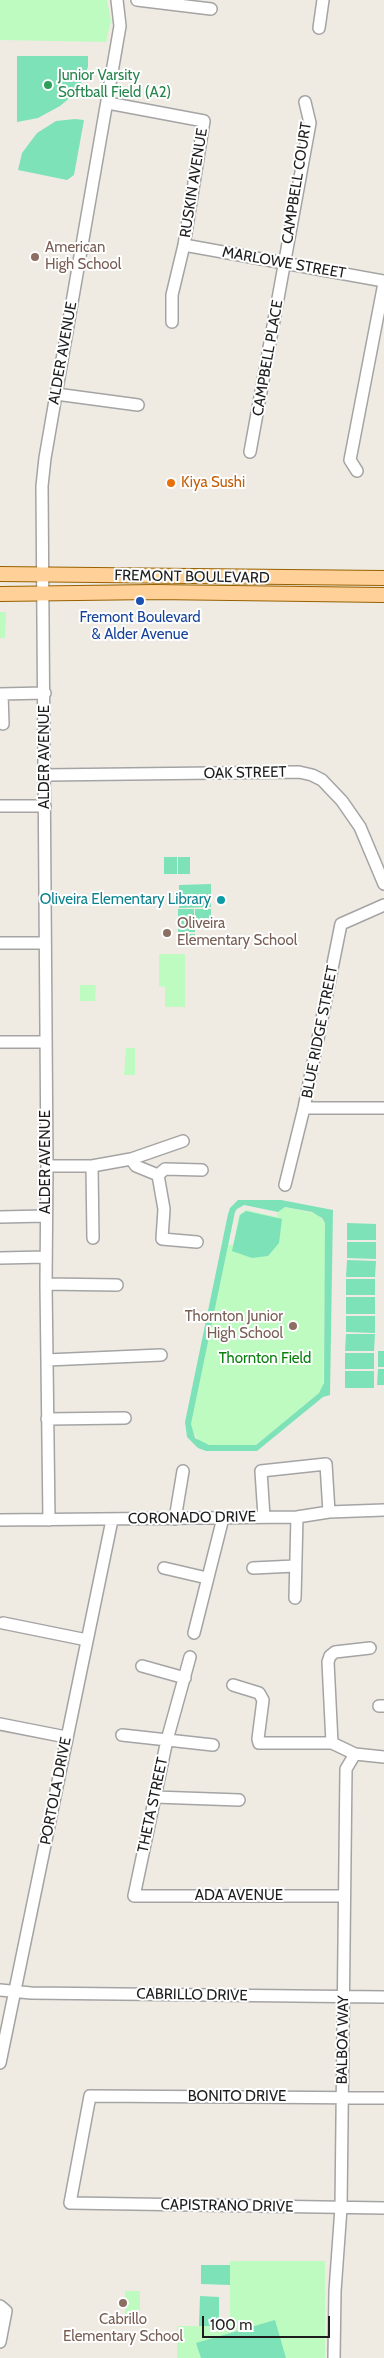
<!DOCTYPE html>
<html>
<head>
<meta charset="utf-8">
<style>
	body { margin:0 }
	#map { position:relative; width:384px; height:2358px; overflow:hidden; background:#efebe3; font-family:Cabin,sans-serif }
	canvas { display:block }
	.scale { position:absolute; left:202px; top:2316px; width:128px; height:22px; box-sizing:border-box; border:2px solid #1d1d1d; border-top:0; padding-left:6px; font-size:15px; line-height:18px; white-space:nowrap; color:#1d1d1d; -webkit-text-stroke:4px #fff; paint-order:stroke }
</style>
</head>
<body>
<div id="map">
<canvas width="384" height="2358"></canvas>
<div class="scale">100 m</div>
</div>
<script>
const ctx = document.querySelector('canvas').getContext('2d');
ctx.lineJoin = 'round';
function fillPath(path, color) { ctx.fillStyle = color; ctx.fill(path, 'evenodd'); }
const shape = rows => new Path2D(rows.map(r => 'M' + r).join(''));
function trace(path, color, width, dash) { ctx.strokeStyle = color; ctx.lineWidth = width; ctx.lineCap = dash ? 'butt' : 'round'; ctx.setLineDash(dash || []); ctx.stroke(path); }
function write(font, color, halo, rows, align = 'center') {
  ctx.font = font + ' Cabin,sans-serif'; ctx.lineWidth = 4; ctx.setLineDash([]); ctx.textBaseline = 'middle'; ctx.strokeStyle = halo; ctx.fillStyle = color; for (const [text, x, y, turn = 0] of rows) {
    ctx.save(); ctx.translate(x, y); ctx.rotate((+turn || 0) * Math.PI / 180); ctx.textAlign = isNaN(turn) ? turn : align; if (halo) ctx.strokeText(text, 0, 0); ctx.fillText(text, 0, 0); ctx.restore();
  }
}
const park = shape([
	[0,0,107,0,111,21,106,42,0,40],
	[0,612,6,612,5,638,0,638],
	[159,954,185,954,185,1007,165,1007,165,987,159,986],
	[80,985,96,985,95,1001,80,1001],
	[126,1048,135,1048,135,1075,124,1075],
	[285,1207,317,1214,325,1223,326,1229,323,1387,319,1393,256,1445,208,1445,201,1443,192,1431,191,1424,228,1245,233,1245,239,1215,246,1210,277,1217,278,1212],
	[230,2261,325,2261,325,2358,177,2358,177,2326,230,2326],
	[125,2291,140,2291,140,2318,125,2318]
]);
const pitch = shape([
	[17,56,88,56,88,67,77,92,60,106,38,118,17,122],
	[75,119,84,120,74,175,67,180,18,170,22,153,37,133,56,121],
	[164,857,177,857,177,874,164,874],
	[178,857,190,857,190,874,178,874],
	[211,884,211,907,179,908,179,885],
	[178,909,194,909,195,932,178,932],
	[195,909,211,909,211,921,195,921],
	[178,934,195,934,195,946,178,946],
	[238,1200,281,1200,333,1210,330,1395,323,1397,257,1451,206,1451,198,1448,187,1437,185,1422,228,1214,230,1208],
	[244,1205,278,1212,285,1207,312,1212,322,1218,325,1223,324,1383,319,1393,256,1445,209,1445,195,1438,191,1424,235,1212,237,1209],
	[246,1211,282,1219,279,1243,268,1256,252,1258,232,1251,240,1215],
	[347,1223,376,1224,376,1240,347,1240],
	[347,1242,376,1242,376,1259,347,1258],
	[347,1260,376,1261,375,1277,346,1277],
	[346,1279,375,1279,375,1295,346,1295],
	[346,1297,375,1297,375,1314,346,1314],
	[346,1316,375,1316,375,1333,346,1332],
	[346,1334,375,1334,374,1351,345,1351],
	[378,1351,384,1351,384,1367,378,1367],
	[345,1353,374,1353,374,1369,345,1369],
	[378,1369,384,1369,384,1385,377,1385],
	[345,1371,374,1371,374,1388,345,1388],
	[201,2265,230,2265,230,2285,201,2284],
	[200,2296,219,2297,219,2326,199,2326],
	[275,2320,286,2358,201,2358,196,2343]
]);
const minor = shape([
	[137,0,211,9],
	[319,28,323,0],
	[108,103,204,121,184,245,172,295,172,322],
	[184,245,384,281],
	[56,394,138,405],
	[250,452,310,123,305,102],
	[357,471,350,460,384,283],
	[0,694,45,693],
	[2,694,3,724],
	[45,775,299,772,312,775,322,780,342,801,360,827,384,884],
	[0,806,45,806],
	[0,943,45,943],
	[0,1042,45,1042],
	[304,1108,384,1108],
	[131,1159,136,1166,158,1175,164,1209,162,1239,197,1242],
	[47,1166,92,1166,131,1159,183,1141],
	[92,1166,93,1238],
	[158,1175,165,1169,202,1170],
	[285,1185,304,1108,341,924,384,905],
	[0,1217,45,1216],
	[0,1258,45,1257],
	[46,1284,117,1285],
	[47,1360,161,1355],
	[47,1419,125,1418],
	[264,1517,261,1471,326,1464,329,1512],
	[175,1519,183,1471],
	[0,1520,297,1517,329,1512,384,1510],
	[49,1520,46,1284,47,1166,42,486,45,458,120,26,117,0],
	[164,1568,207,1578],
	[253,1568,295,1566],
	[295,1598,297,1517],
	[3,1623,87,1640],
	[194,1633,223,1518],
	[190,1657,167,1740,134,1896,344,1896],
	[142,1666,185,1678],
	[233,1685,259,1693,263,1700,258,1739,259,1743,332,1743,355,1754,384,1757],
	[379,1706,384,1706],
	[0,1724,66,1737],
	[122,1735,213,1745],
	[332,1743,328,1662,330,1656,335,1652,370,1648],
	[155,1797,239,1800],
	[0,1990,31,1993,384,1997],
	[0,2063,112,1520],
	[384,2098,90,2096,70,2203,384,2208],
	[0,2306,6,2311,0,2342],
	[334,2358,335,2291,341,2208,346,1769,355,1754]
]);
const major = shape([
	[0,574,384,578],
	[0,594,155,592,384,595]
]);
const markers = [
	[48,85,5,"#2e9e5b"],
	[35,257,5,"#8d6e63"],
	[171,483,5,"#e8710a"],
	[140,601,5,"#1a4fb4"],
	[221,900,5,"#0f9aa8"],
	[167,933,5,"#8d6e63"],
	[293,1326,5,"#8d6e63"],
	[123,2303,5,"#8d6e63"]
];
const leisureNames = [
	["Junior Varsity",58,76],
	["Softball Field (A2)",58,93]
];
const streetNames = [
	["RUSKIN AVENUE",194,183,-81],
	["CAMPBELL COURT",297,183,-81],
	["MARLOWE STREET",284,263,10],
	["ALDER AVENUE",63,353,-80],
	["CAMPBELL PLACE",268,358,-80],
	["FREMONT BOULEVARD",192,577,1],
	["ALDER AVENUE",45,757,-90],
	["OAK STREET",245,773,-1],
	["BLUE RIDGE STREET",320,1032,-79],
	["ALDER AVENUE",46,1162,-90],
	["CORONADO DRIVE",192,1518,-1],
	["PORTOLA DRIVE",56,1791,-79],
	["THETA STREET",153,1805,-78],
	["ADA AVENUE",239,1896],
	["CABRILLO DRIVE",192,1995,1],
	["BALBOA WAY",343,2040,-89],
	["BONITO DRIVE",237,2097],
	["CAPISTRANO DRIVE",227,2206,1]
];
const educationNames = [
	["American",45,248],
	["High School",45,265],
	["Oliveira",177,924],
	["Elementary School",177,941],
	["Thornton Junior",283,1317,"right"],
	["High School",283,1334,"right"],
	["Cabrillo",123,2320,"center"],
	["Elementary School",123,2337,"center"]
];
const foodNames = [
	["Kiya Sushi",181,483]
];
const transitNames = [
	["Fremont Boulevard",140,618],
	["& Alder Avenue",140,635]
];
const cultureNames = [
	["Oliveira Elementary Library",211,900]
];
const parkNames = [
	["Thornton Field",265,1359]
];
fillPath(park, '#bdfbc1');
fillPath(pitch, '#7de2b8');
trace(minor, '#a4a4a4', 14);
trace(major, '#976100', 16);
trace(minor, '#fff', 11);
trace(major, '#ffd098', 14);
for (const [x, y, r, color] of markers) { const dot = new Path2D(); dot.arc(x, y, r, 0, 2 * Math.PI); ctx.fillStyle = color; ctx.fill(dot); trace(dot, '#fff', 2); }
write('15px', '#27864d', '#fff', leisureNames, 'left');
write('15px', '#1d1d1d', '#fff', streetNames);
write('15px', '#785e54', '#fff', educationNames, 'left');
write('15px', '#c56008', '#fff', foodNames, 'left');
write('15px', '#164399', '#fff', transitNames);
write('15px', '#0d838f', '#fff', cultureNames, 'right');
write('15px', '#07800e', '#fff', parkNames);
</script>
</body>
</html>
